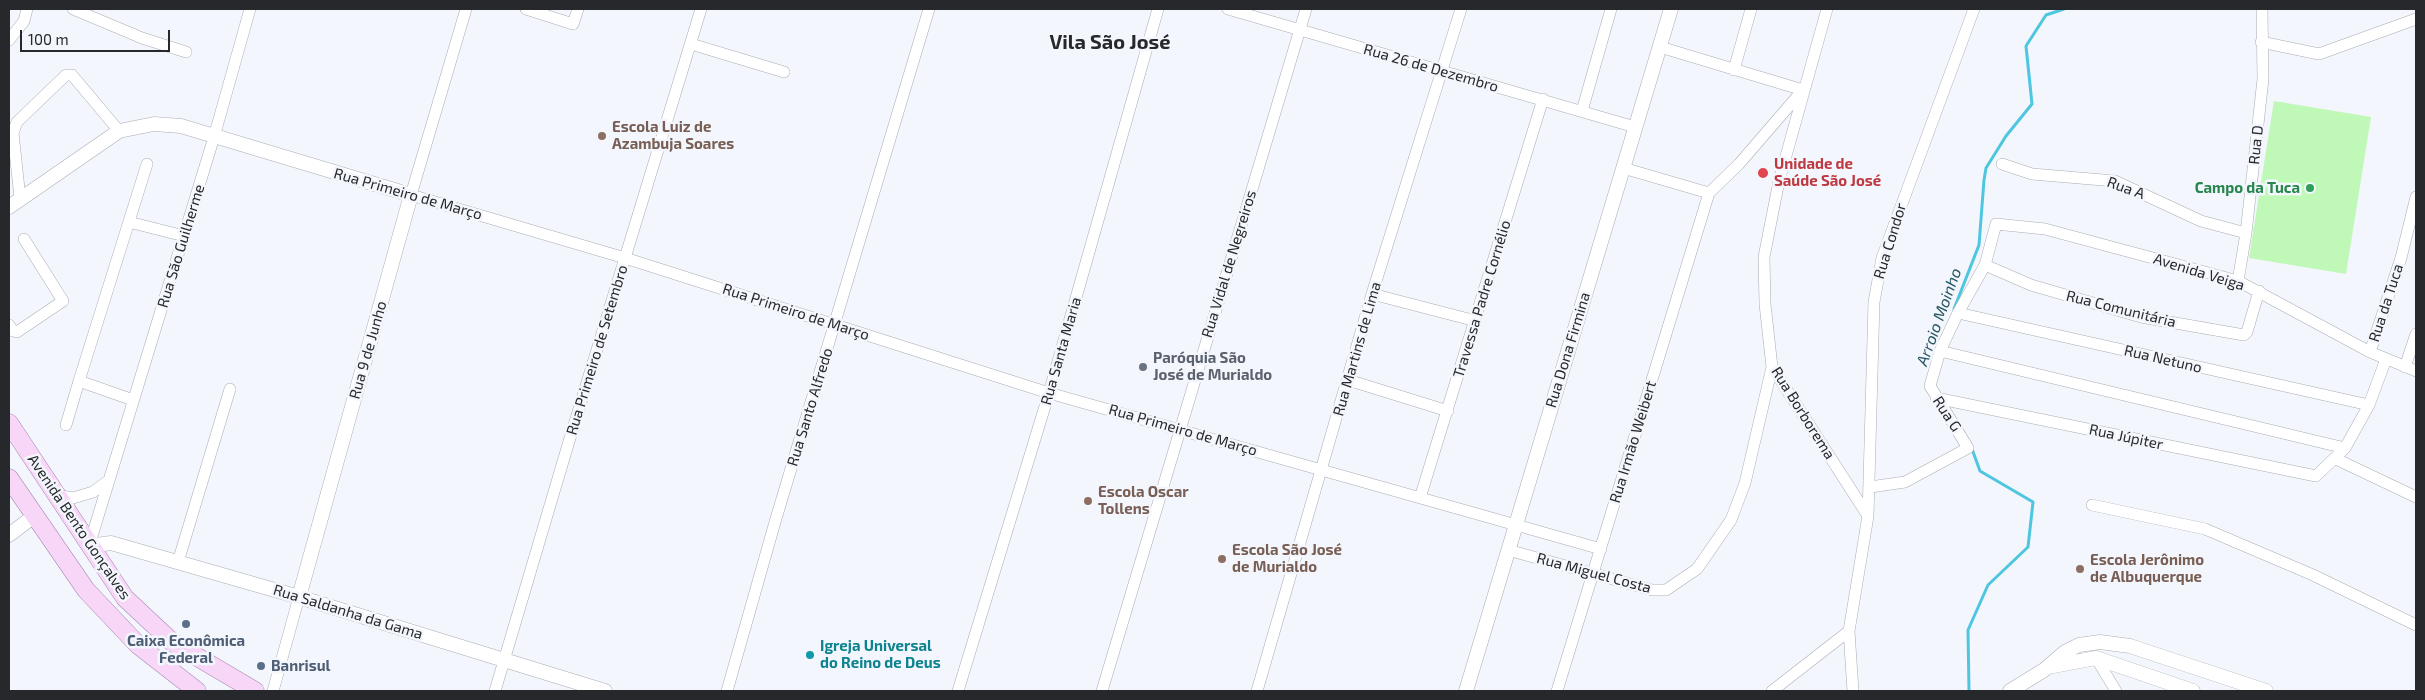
<!DOCTYPE html>
<html>
<head>
<meta charset="utf-8">
<style>
	body { margin:0 }
	#map { position:relative; width:2425px; height:700px; overflow:hidden; background:#f3f6fc; font-family:"Exo 2",sans-serif }
	canvas { display:block }
	.frame { position:absolute; inset:0; border:10px solid #27282b; pointer-events:none }
	.scale { position:absolute; left:20px; top:30px; width:150px; height:22px; box-sizing:border-box; border:2px solid #27282b; border-top:0; padding-left:6px; font-size:15px; line-height:18px; white-space:nowrap; color:#27282b; -webkit-text-stroke:4px #f3f6fc; paint-order:stroke }
</style>
</head>
<body>
<div id="map">
<canvas width="2425" height="700"></canvas>
<div class="frame"></div>
<div class="scale">100 m</div>
</div>
<script>
const ctx = document.querySelector('canvas').getContext('2d');
ctx.lineJoin = 'round';
function fillPath(path, color) { ctx.fillStyle = color; ctx.fill(path, 'evenodd'); }
const shape = rows => new Path2D(rows.map(r => 'M' + r).join(''));
function trace(path, color, width, dash) { ctx.strokeStyle = color; ctx.lineWidth = width; ctx.lineCap = dash ? 'butt' : 'round'; ctx.setLineDash(dash || []); ctx.stroke(path); }
function write(font, color, halo, rows, align = 'center') {
  ctx.font = font + ' "Exo 2",sans-serif'; ctx.lineWidth = 5; ctx.setLineDash([]); ctx.textBaseline = 'middle'; ctx.strokeStyle = halo; ctx.fillStyle = color; for (const [text, x, y, turn = 0] of rows) {
    ctx.save(); ctx.translate(x, y); ctx.rotate((+turn || 0) * Math.PI / 180); ctx.textAlign = isNaN(turn) ? turn : align; if (halo) ctx.strokeText(text, 0, 0); ctx.fillText(text, 0, 0); ctx.restore();
  }
}
const green = shape([
	[2274,101,2371,117,2346,274,2249,258]
]);
const stream = shape([
	[1954,309,1979,245,1984,180,1986,168,2006,136,2032,104,2026,46,2046,15,2064,9],
	[1969,691,1968,630,1988,585,2028,547,2033,502,1980,471,1972,449]
]);
const minor = shape([
	[73,9,142,38,186,52],
	[466,9,411,195,625,258,1049,393,1601,549],
	[526,9,573,24,578,9],
	[1228,9,1635,127],
	[1827,9,1779,181,1764,257,1765,304,1772,367,1868,516],
	[9,40,24,21,27,9],
	[2261,42,2319,54,2416,19],
	[691,44,784,72],
	[1660,47,1803,90],
	[1734,70,1751,9],
	[1582,111,1611,9],
	[2002,164,2032,174,2115,181,2201,221,2246,233],
	[1623,168,1709,193,1739,164,1802,91],
	[20,198,13,133,17,122,66,75,72,75,119,131],
	[129,222,184,236],
	[1985,265,2031,285,2141,317,2244,335,2247,332,2259,291],
	[2238,281,2246,233,2263,79,2262,9],
	[1372,294,1476,321],
	[1958,313,2369,405],
	[9,325,13,331,17,332,63,301,24,239],
	[1940,351,2345,448],
	[2370,352,2401,258,2416,197],
	[2405,367,2416,334],
	[1348,380,1448,411],
	[79,381,147,164],
	[1936,398,2316,476,2345,448,2369,405,2386,359],
	[66,425,79,381,133,400],
	[2336,459,2416,497],
	[1870,487,1905,482,1968,448,1930,386,1940,351,1958,313,1985,265,1996,224,2045,229,2238,281,2370,352,2416,371],
	[56,495,73,498,93,492,108,481],
	[1420,498,1543,99],
	[2092,505,2205,529,2313,575,2416,625],
	[89,546,214,137,250,9],
	[1508,550,1652,590,1666,590,1697,569,1731,520,1745,483,1772,367],
	[178,562,230,389],
	[2096,658,2116,691],
	[273,691,299,597],
	[495,691,567,448,701,9],
	[727,691,775,522,929,9],
	[958,691,1049,393,1158,9],
	[1102,691,1306,9],
	[1257,691,1372,294,1461,9],
	[1557,691,1709,193],
	[1772,691,1849,631],
	[1853,691,1849,631,1868,516,1874,302,1882,258,1974,9]
]);
const tertiary = shape([
	[9,207,119,131,154,124,181,126,411,195,299,597],
	[9,535,34,516],
	[89,546,111,543,299,597,605,691],
	[2048,667,2096,658,2193,691],
	[1466,691,1671,9],
	[2010,691,2044,670,2065,652,2079,645,2100,642,2130,646,2266,691]
]);
const primary = shape([
	[9,423,125,598,172,642,255,691],
	[9,478,86,590,138,645,197,691]
]);
const markers = [
	[602,136,5,"#8d6e63"],
	[1763,173,6,"#e0444e"],
	[2310,188,5,"#2e9e5b"],
	[1143,367,5,"#6b7280"],
	[1088,501,5,"#8d6e63"],
	[1222,559,5,"#8d6e63"],
	[2080,569,5,"#8d6e63"],
	[186,624,5,"#5c6f8a"],
	[810,655,5,"#0f9aa8"],
	[261,666,5,"#5c6f8a"]
];
const streetNames = [
	["Rua 26 de Dezembro",1431,68,16],
	["Rua D",2256,145,-84],
	["Rua A",2126,188,20],
	["Rua Primeiro de Março",408,194,16],
	["Rua Condor",1890,241,-73],
	["Rua São Guilherme",181,246,-73],
	["Rua Vidal de Negreiros",1229,264,-73],
	["Avenida Veiga",2199,272,17],
	["Travessa Padre Cornélio",1482,299,-73],
	["Rua da Tuca",2386,303,-72],
	["Rua Comunitária",2121,309,14],
	["Rua Primeiro de Março",796,312,18],
	["Rua Martins de Lima",1357,349,-74],
	["Rua 9 de Junho",368,350,-74],
	["Rua Primeiro de Setembro",597,350,-73],
	["Rua Dona Firmina",1568,350,-73],
	["Rua Santa Maria",1061,351,-74],
	["Rua Netuno",2163,359,13],
	["Rua Santo Alfredo",810,407,-73],
	["Rua Borborema",1803,413,58],
	["Rua G",1947,414,57],
	["Rua Primeiro de Março",1183,430,16],
	["Rua Júpiter",2126,437,12],
	["Rua Irmão Weibert",1633,442,-73],
	["Avenida Bento Gonçalves",79,527,56],
	["Rua Miguel Costa",1594,573,15],
	["Rua Saldanha da Gama",348,612,17]
];
const educationNames = [
	["Escola Luiz de",612,127],
	["Azambuja Soares",612,144],
	["Escola Oscar",1098,492],
	["Tollens",1098,509],
	["Escola São José",1232,550],
	["de Murialdo",1232,567],
	["Escola Jerônimo",2090,560],
	["de Albuquerque",2090,577]
];
const healthNames = [
	["Unidade de",1774,164],
	["Saúde São José",1774,181]
];
const leisureNames = [
	["Campo da Tuca",2300,188]
];
const worshipNames = [
	["Paróquia São",1153,358],
	["José de Murialdo",1153,375]
];
const serviceNames = [
	["Caixa Econômica",186,641],
	["Federal",186,658],
	["Banrisul",271,666,"left"]
];
const cultureNames = [
	["Igreja Universal",820,646],
	["do Reino de Deus",820,663]
];
const waterNames = [
	["Arroio Moinho",1939,317,-70]
];
const districtNames = [
	["Vila São José",1110,42]
];
fillPath(green, '#c0f9b7');
trace(stream, '#4fc6e0', 3);
trace(minor, '#aaadb3', 12);
trace(tertiary, '#aaadb3', 15);
trace(primary, '#aa87ae', 19);
trace(minor, '#fff', 11);
trace(tertiary, '#fff', 14);
trace(primary, '#f7d6f8', 18);
for (const [x, y, r, color] of markers) { const dot = new Path2D(); dot.arc(x, y, r, 0, 2 * Math.PI); ctx.fillStyle = color; ctx.fill(dot); trace(dot, '#f3f6fc', 2); }
write('15px', '#27282b', '#f3f6fc', streetNames);
write('bold 15px', '#785e54', '#f3f6fc', educationNames, 'left');
write('bold 15px', '#be3a42', '#f3f6fc', healthNames, 'left');
write('bold 15px', '#27864d', '#f3f6fc', leisureNames, 'right');
write('bold 15px', '#5b616d', '#f3f6fc', worshipNames, 'left');
write('bold 15px', '#4e5e75', '#f3f6fc', serviceNames);
write('bold 15px', '#0d838f', '#f3f6fc', cultureNames, 'left');
write('italic 16px', '#275864', '#f3f6fc', waterNames);
write('bold 20px', '#27282b', '#f3f6fc', districtNames);
</script>
</body>
</html>
